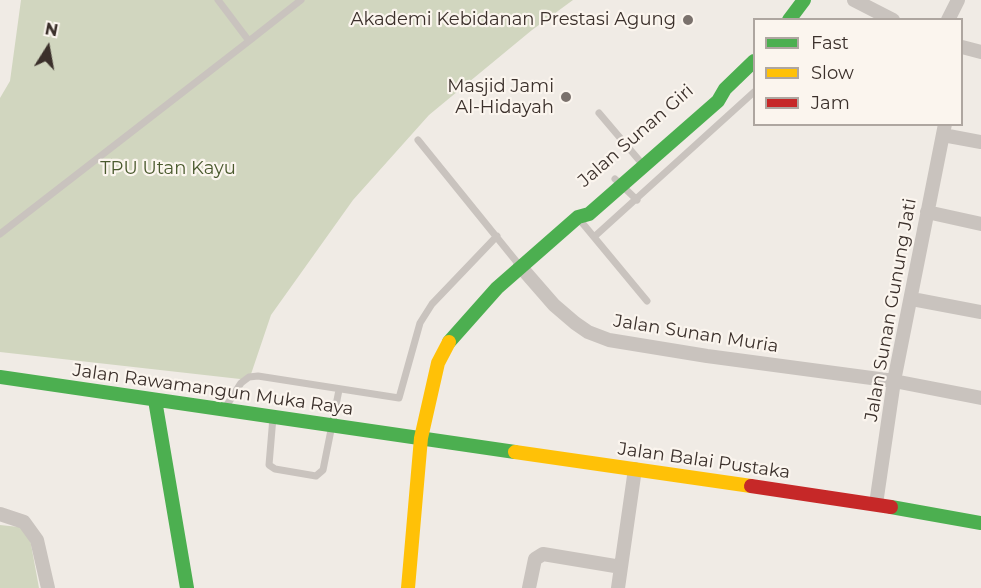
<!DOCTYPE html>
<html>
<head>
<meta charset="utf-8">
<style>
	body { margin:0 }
	#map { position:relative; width:981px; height:588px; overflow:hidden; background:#f0ebe5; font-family:Montserrat,sans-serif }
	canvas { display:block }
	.legend { position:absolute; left:753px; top:18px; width:210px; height:108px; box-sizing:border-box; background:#fbf5ee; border:2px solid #aea6a0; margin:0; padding:8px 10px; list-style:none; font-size:18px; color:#3b302b }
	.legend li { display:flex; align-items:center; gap:12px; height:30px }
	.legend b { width:30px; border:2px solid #aea6a0 }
	.north { position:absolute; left:18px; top:18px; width:60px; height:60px; -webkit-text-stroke:4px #fbf5ee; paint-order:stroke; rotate:11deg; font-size:16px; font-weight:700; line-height:24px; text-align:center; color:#3b302b }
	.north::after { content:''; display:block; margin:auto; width:21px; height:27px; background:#3b302b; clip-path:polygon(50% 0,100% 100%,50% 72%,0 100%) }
</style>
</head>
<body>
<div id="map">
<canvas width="981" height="588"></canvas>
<ul class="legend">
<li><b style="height:8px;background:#4caf50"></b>Fast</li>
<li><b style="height:8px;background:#ffc107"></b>Slow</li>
<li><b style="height:8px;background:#c62828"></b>Jam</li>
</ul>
<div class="north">N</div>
</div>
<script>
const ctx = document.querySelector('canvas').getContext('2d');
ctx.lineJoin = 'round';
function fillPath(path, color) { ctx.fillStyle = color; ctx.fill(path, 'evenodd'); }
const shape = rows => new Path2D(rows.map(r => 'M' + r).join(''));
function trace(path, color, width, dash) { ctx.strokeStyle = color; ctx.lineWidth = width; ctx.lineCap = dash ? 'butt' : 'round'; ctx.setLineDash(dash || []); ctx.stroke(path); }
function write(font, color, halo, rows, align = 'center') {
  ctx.font = font + ' Montserrat,sans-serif'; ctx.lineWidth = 4.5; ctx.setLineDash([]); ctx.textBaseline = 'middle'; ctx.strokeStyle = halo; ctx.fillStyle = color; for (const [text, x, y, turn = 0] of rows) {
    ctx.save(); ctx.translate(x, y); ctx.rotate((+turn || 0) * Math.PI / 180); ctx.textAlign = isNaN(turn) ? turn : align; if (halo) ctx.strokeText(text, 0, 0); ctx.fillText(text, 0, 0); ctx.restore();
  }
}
const green = shape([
	[21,0,573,0,532,30,429,115,353,200,271,315,249,380,0,352,0,98,10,81],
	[0,525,28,528,39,588,0,588]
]);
const lane = shape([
	[249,41,301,0],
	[599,113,644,166],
	[418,140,520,266],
	[615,179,637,200],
	[579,219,647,301],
	[0,234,249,41,218,0],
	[594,237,754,92],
	[225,408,241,383,249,377,258,376,399,398,420,323,432,304,497,236],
	[273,417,269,465,275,469,316,476,323,470,339,390]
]);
const street = shape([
	[854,0,893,20],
	[948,20,958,0],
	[962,47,981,52],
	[943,135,981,142],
	[927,212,981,224],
	[520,266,554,305,575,323,588,332,609,340,707,356,894,381,981,398],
	[912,299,981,312],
	[876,504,894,381,945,124],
	[0,514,24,522,37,540,48,588],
	[529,588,535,559,543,554,621,567],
	[618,588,635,469]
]);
const fast = shape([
	[789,20,804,0],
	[449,342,497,288,578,217,589,214,718,101,725,89,754,61],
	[0,377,515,452],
	[155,400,187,588],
	[891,507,981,523]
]);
const slow = shape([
	[515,452,751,486],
	[408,588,421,438,438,363,449,342]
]);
const jam = shape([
	[751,486,891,507]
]);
const markers = [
	[688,20,6,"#7a716c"],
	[566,97,6,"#7a716c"]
];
const poiNames = [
	["Akademi Kebidanan Prestasi Agung",676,20],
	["Masjid Jami",554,87],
	["Al-Hidayah",554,108]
];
const streetNames = [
	["Jalan Sunan Giri",636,136,-41],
	["Jalan Sunan Gunung Jati",891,310,-80],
	["Jalan Sunan Muria",696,334,9],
	["Jalan Rawamangun Muka Raya",213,390,8],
	["Jalan Balai Pustaka",704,461,8]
];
const parkNames = [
	["TPU Utan Kayu",168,169]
];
fillPath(green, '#d1d6bf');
trace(lane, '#c9c3be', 7);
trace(street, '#c9c3be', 14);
trace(fast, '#4caf50', 14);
trace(slow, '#ffc107', 14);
trace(jam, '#c62828', 14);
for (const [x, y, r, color] of markers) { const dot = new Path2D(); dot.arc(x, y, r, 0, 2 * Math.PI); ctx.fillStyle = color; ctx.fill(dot); trace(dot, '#fbf5ee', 2); }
write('18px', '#3b302b', '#fbf5ee', poiNames, 'right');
write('18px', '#3b302b', '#fbf5ee', streetNames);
write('18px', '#4a5a2e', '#fbf5ee', parkNames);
</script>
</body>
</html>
